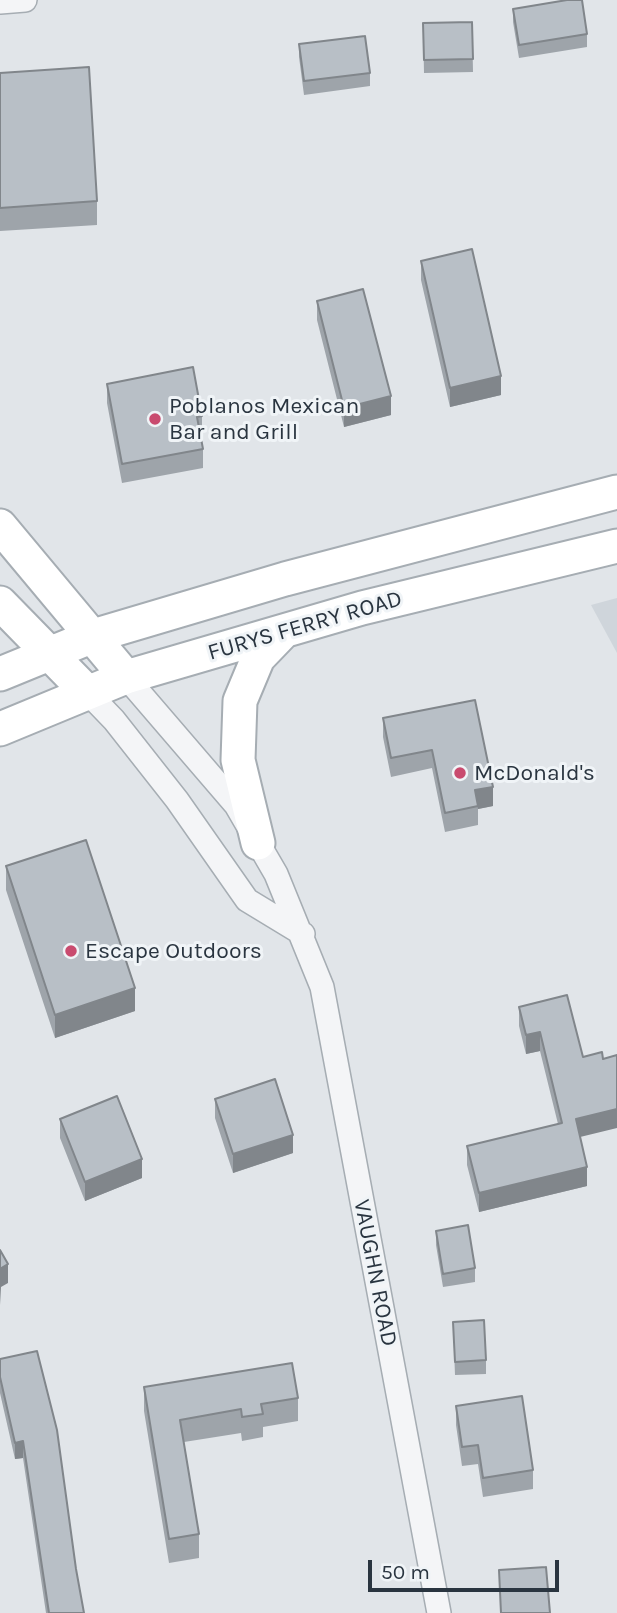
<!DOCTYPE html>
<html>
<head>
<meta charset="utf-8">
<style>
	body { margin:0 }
	#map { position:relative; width:617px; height:1613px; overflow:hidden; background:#e1e5e9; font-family:Karla,sans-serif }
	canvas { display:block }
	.scale { position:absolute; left:368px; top:1560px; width:191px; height:32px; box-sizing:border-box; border:4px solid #2a3540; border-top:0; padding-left:9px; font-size:21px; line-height:24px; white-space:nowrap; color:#2a3540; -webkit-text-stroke:5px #f0f4f7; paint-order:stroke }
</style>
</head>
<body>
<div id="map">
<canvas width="617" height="1613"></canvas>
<div class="scale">50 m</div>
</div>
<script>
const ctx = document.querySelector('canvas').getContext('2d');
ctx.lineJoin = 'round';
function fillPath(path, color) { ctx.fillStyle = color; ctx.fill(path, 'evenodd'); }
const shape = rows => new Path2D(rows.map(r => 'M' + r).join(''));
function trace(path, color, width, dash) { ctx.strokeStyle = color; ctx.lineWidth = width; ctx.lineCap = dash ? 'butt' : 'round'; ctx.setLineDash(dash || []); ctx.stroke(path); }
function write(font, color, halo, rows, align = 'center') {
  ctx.font = font + ' Karla,sans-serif'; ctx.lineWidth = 6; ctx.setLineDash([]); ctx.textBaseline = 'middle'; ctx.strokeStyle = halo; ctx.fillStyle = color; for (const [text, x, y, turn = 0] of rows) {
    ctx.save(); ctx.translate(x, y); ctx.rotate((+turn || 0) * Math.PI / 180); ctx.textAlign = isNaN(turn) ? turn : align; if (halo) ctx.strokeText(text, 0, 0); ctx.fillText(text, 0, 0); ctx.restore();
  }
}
const built = shape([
	[617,598,617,653,591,605]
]);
const minor = shape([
	[0,2,25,0],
	[126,677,236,805,276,874,322,987,439,1613],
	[87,692,114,720,177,800,247,900,303,934]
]);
const secondary = shape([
	[0,526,126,677],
	[0,603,87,692],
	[0,674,93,636,285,579,617,492],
	[0,729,126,677,362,608,617,546],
	[258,843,238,760,240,701,258,658,284,631]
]);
const wall = shape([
	[513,9,587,34,587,47,519,58,513,22],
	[472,22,473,72,424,73,423,23],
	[299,44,370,73,370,86,304,95,299,57],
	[0,73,97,201,97,225,0,231],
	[421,261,501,395,450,407,421,280],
	[317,301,391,415,344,427,317,320],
	[107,384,202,416,202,435,200,435,203,449,203,468,122,483,107,403],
	[475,700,493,806,478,809,478,825,445,832,432,768,391,777,383,737,383,718],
	[6,866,135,1011,55,1038,6,890],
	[567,995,580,1137,587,1186,479,1212,467,1165,467,1146,558,1124,540,1051,526,1054,519,1026,519,1007],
	[215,1099,293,1153,233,1173,215,1118],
	[60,1119,142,1178,85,1201,60,1138],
	[436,1231,475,1268,475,1282,443,1287,436,1245],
	[453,1322,486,1360,486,1374,455,1375],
	[0,1359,76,1569,84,1613,46,1613,23,1458,15,1459,0,1393],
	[144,1387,298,1398,298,1421,263,1427,263,1437,242,1441,241,1433,184,1442,199,1534,199,1558,169,1563,144,1411],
	[456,1406,533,1470,533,1489,483,1497,478,1464,462,1466,456,1425]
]);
const shadedWall = shape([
	[501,376,501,395,450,407,450,388],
	[391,396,391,415,344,427,344,408],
	[493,787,493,806,478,809,475,790],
	[135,988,135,1011,55,1038,55,1015],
	[540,1032,540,1051,526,1054,526,1035],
	[617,1109,617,1128,576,1138,576,1119],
	[293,1135,293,1153,233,1173,233,1154],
	[142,1159,142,1178,85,1201,85,1182],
	[587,1167,587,1186,479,1212,479,1193],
	[8,1264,8,1283,1,1287,0,1305,0,1269],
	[23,1441,23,1458,15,1459,15,1443]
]);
const building = shape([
	[567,0,582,0,587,34,519,45,513,9,567,0],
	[472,22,473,59,424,60,423,23,472,22],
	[365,36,370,73,304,81,299,44,365,36],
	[89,67,97,201,0,208,0,73,89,67],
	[472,249,501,376,450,388,421,261,472,249],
	[363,289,391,396,344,408,317,301,363,289],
	[193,367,202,416,197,417,203,449,122,464,107,384,193,367],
	[475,700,493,787,475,790,478,806,445,813,432,750,391,758,383,718,475,700],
	[86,840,135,988,55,1015,6,866,86,840],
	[567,995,583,1057,602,1052,603,1059,617,1055,617,1109,576,1119,587,1167,479,1193,467,1146,562,1123,540,1032,526,1035,519,1007,567,995],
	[275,1079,293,1135,233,1154,215,1099,275,1079],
	[117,1096,142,1159,85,1182,60,1119,117,1096],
	[468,1225,475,1268,443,1274,436,1231,468,1225],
	[0,1250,8,1264,0,1269,0,1250],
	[484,1320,486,1360,455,1362,453,1322,484,1320],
	[37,1351,57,1430,76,1569,84,1613,49,1613,23,1441,15,1443,0,1377,0,1359,37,1351],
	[292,1363,298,1398,261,1404,263,1414,242,1417,241,1409,180,1420,199,1534,169,1539,144,1387,292,1363],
	[522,1396,533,1470,483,1478,478,1445,462,1447,456,1406,522,1396],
	[546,1567,550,1613,501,1613,499,1570,546,1567]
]);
const markers = [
	[155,419,7,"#c94b6f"],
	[460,773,7,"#c94b6f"],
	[71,951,7,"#c94b6f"]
];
const poiNames = [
	["Poblanos Mexican",169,406],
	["Bar and Grill",169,432],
	["McDonald's",474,773],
	["Escape Outdoors",85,951]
];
const streetNames = [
	["FURYS FERRY ROAD",305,626,-16],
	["VAUGHN ROAD",375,1273,79]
];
fillPath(built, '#cfd5db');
trace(minor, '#a6adb3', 26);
trace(secondary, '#a6adb3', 37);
trace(minor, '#f4f5f7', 23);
trace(secondary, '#fff', 33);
fillPath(wall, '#9ea4aa');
fillPath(shadedWall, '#81868b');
fillPath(building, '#b8bfc6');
trace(building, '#81868b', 2);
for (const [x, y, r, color] of markers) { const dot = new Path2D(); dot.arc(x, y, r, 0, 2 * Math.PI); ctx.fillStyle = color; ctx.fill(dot); trace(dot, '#f0f4f7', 2.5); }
write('23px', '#2a3540', '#f0f4f7', poiNames, 'left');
write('23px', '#2a3540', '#f0f4f7', streetNames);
</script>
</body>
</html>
